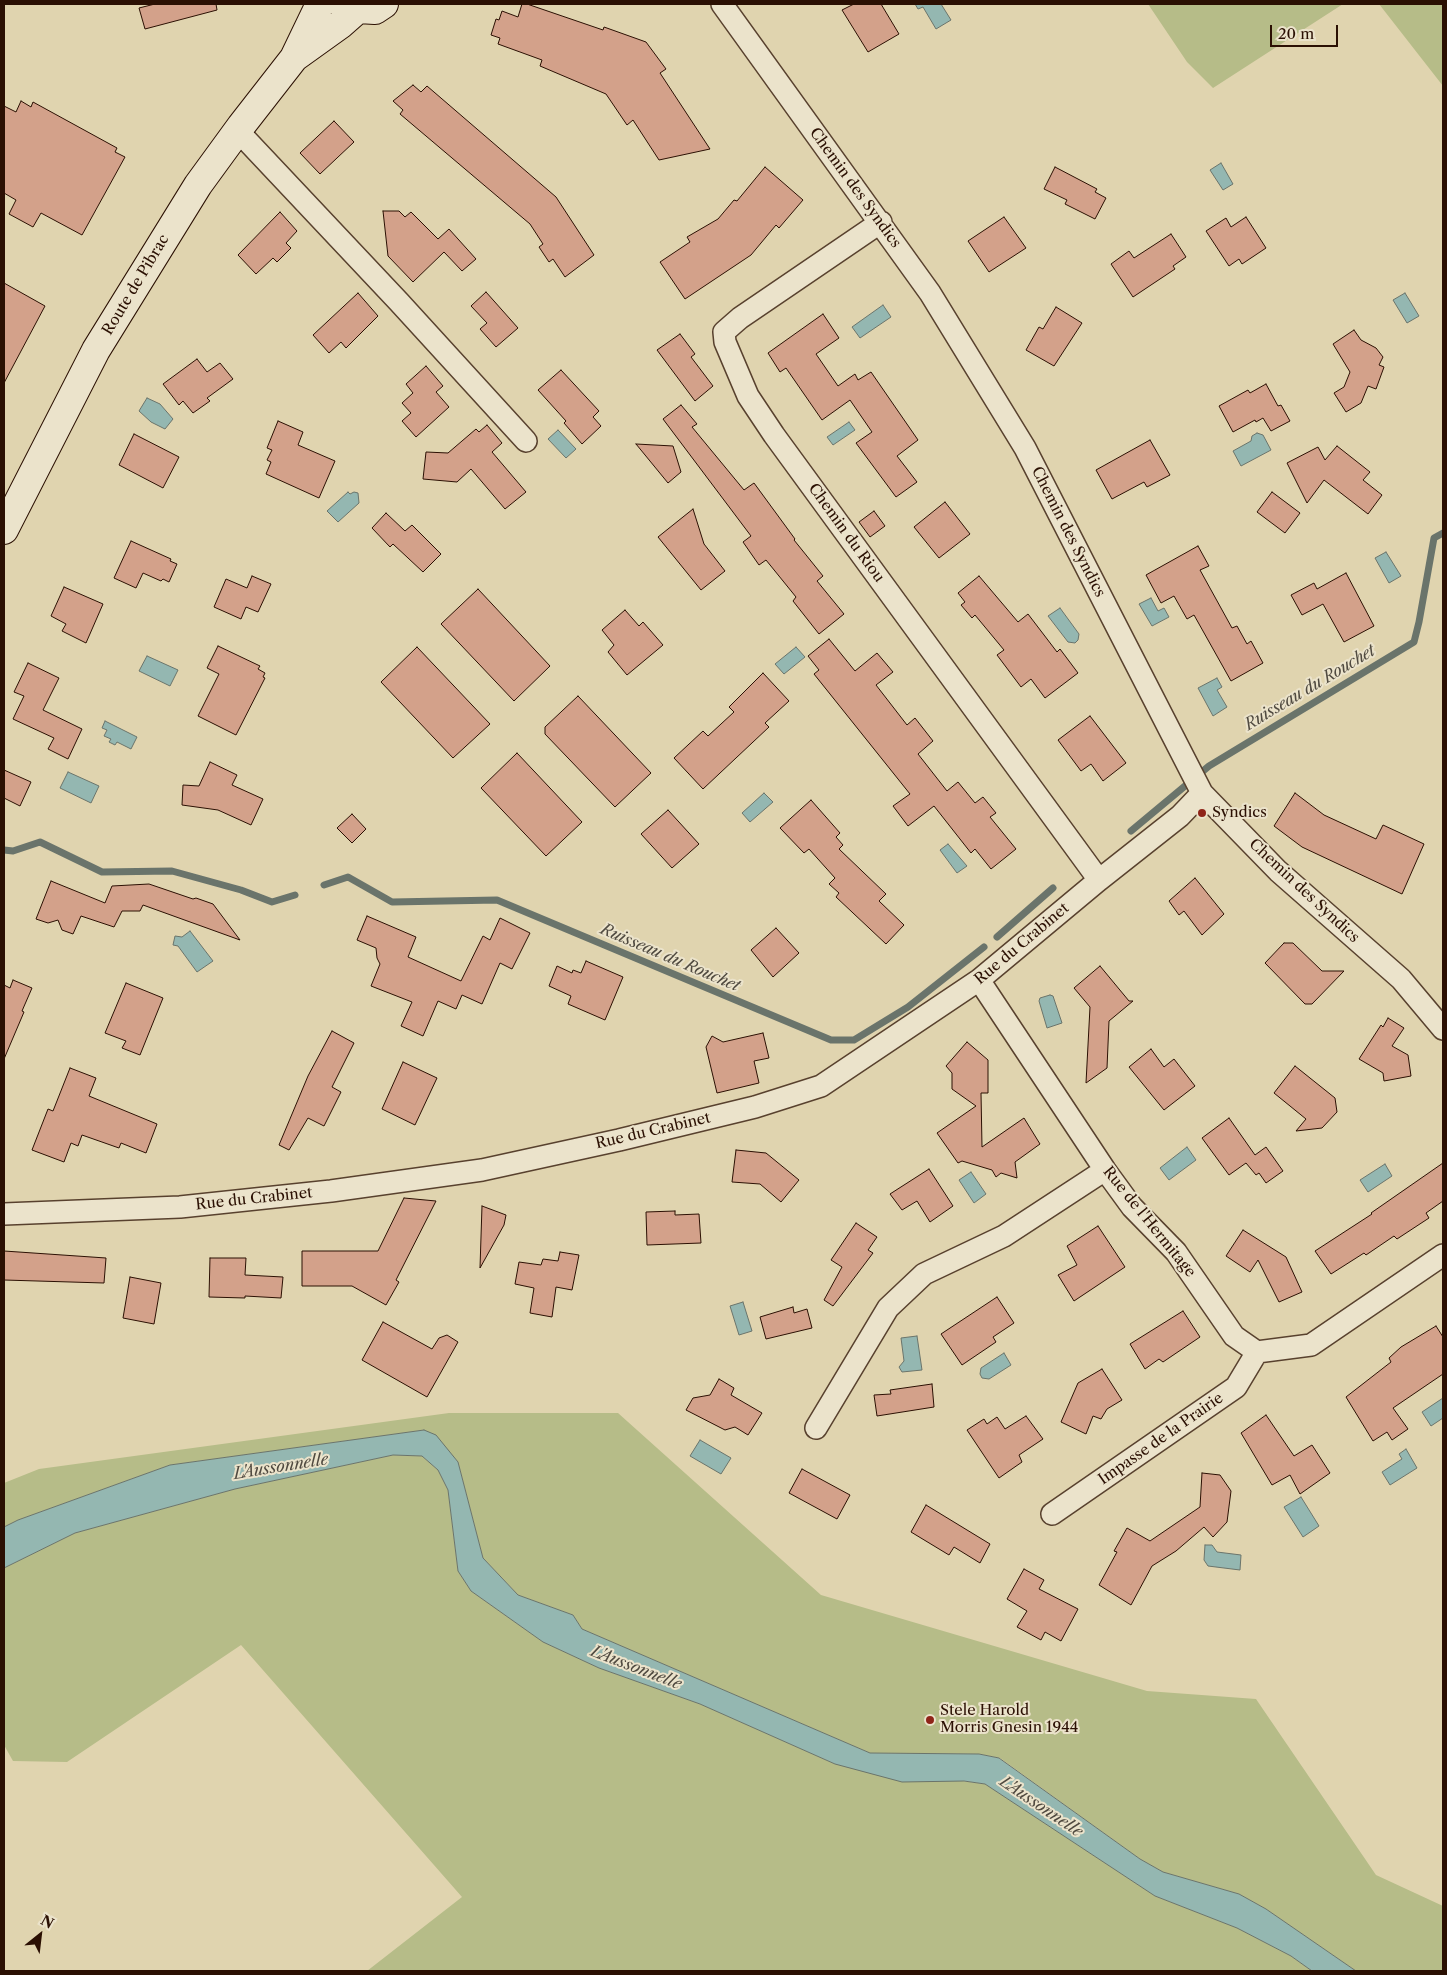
<!DOCTYPE html>
<html>
<head>
<meta charset="utf-8">
<style>
	body { margin:0 }
	#map { position:relative; width:1447px; height:1975px; overflow:hidden; background:#e0d4af; font-family:"Libre Caslon Text",serif }
	canvas { display:block }
	.frame { position:absolute; inset:0; border:5px solid #2b1003; pointer-events:none }
	.north { position:absolute; left:15px; top:1910px; width:50px; height:50px; -webkit-text-stroke:4px #ebe3cb; paint-order:stroke; rotate:29deg; font-size:14px; font-weight:700; line-height:20px; text-align:center; color:#2b1003 }
	.north::after { content:''; display:block; margin:auto; width:18px; height:22px; background:#2b1003; clip-path:polygon(50% 0,100% 100%,50% 72%,0 100%) }
	.scale { position:absolute; left:1270px; top:25px; width:68px; height:22px; box-sizing:border-box; border:2px solid #2b1003; border-top:0; padding-left:6px; font-size:15px; line-height:18px; white-space:nowrap; color:#2b1003; -webkit-text-stroke:4px #ebe3cb; paint-order:stroke }
</style>
</head>
<body>
<div id="map">
<canvas width="1447" height="1975"></canvas>
<div class="frame"></div>
<div class="north">N</div>
<div class="scale">20 m</div>
</div>
<script>
const ctx = document.querySelector('canvas').getContext('2d');
ctx.lineJoin = 'round';
function fillPath(path, color) { ctx.fillStyle = color; ctx.fill(path, 'evenodd'); }
const shape = rows => new Path2D(rows.map(r => 'M' + r).join(''));
function trace(path, color, width, dash) { ctx.strokeStyle = color; ctx.lineWidth = width; ctx.lineCap = dash ? 'butt' : 'round'; ctx.setLineDash(dash || []); ctx.stroke(path); }
function write(font, color, halo, rows, align = 'center') {
  ctx.font = font + ' "Libre Caslon Text",serif'; ctx.lineWidth = 4; ctx.setLineDash([]); ctx.textBaseline = 'middle'; ctx.strokeStyle = halo; ctx.fillStyle = color; for (const [text, x, y, turn = 0] of rows) {
    ctx.save(); ctx.translate(x, y); ctx.rotate((+turn || 0) * Math.PI / 180); ctx.textAlign = isNaN(turn) ? turn : align; if (halo) ctx.strokeText(text, 0, 0); ctx.fillText(text, 0, 0); ctx.restore();
  }
}
const green = shape([
	[1148,4,1343,4,1213,88,1187,62],
	[1379,4,1443,4,1443,86],
	[449,1413,618,1413,821,1595,1147,1691,1256,1699,1376,1875,1443,1906,1443,1971,1356,1971,1266,1909,1239,1894,1163,1872,1140,1859,1000,1758,979,1754,870,1753,582,1629,573,1615,518,1595,483,1558,458,1462,424,1430,170,1465,18,1520,4,1527,4,1483,39,1469],
	[393,1455,422,1456,438,1470,448,1490,458,1571,471,1591,543,1642,599,1668,700,1704,835,1764,985,1784,1155,1896,1237,1928,1291,1956,1312,1971,367,1971,462,1897,241,1645,67,1762,13,1761,4,1745,4,1568,75,1533,235,1489]
]);
const water = shape([
	[915,4,941,4,951,20,936,29,923,7,918,9,915,4],
	[1221,163,1233,184,1223,190,1210,170,1221,163],
	[1405,293,1419,316,1407,323,1393,300,1405,293],
	[883,305,891,317,860,338,852,327,883,305],
	[147,398,160,404,173,419,165,429,151,422,139,411,147,398],
	[849,422,855,430,833,445,827,437,849,422],
	[558,430,576,449,566,458,548,439,558,430],
	[1257,433,1263,435,1271,450,1241,466,1233,451,1251,441,1252,436,1257,433],
	[348,492,350,494,354,492,358,493,359,503,338,522,327,511,348,492],
	[1386,552,1401,576,1389,583,1375,558,1386,552],
	[1151,598,1158,611,1164,608,1169,617,1152,626,1139,604,1151,598],
	[1060,608,1079,634,1078,640,1075,643,1068,642,1048,616,1060,608],
	[796,647,805,657,784,674,775,664,796,647],
	[147,656,178,670,170,686,139,671,147,656],
	[1217,678,1222,687,1217,690,1227,707,1213,716,1198,688,1217,678],
	[105,721,137,737,131,749,117,742,115,745,109,742,111,739,104,736,107,730,102,728,105,721],
	[68,772,99,786,91,803,60,788,68,772],
	[764,793,773,802,750,822,742,813,764,793],
	[948,844,967,866,957,873,940,850,948,844],
	[190,931,213,961,197,972,178,946,173,945,175,936,182,937,190,931],
	[1050,995,1053,996,1062,1023,1047,1028,1039,1001,1040,998,1050,995],
	[1187,1147,1196,1160,1169,1180,1160,1168,1187,1147],
	[1385,1164,1392,1176,1368,1192,1360,1180,1385,1164],
	[971,1172,986,1194,974,1203,959,1180,971,1172],
	[743,1302,752,1331,739,1335,730,1306,743,1302],
	[917,1336,922,1370,902,1372,899,1367,904,1361,901,1338,917,1336],
	[1004,1353,1011,1365,989,1379,982,1378,980,1374,981,1368,1004,1353],
	[1443,1398,1443,1418,1431,1426,1422,1412,1443,1398],
	[424,1430,436,1435,458,1462,483,1558,518,1595,573,1615,582,1629,870,1753,979,1754,999,1758,1140,1859,1163,1872,1239,1894,1266,1909,1356,1971,1312,1971,1291,1956,1237,1928,1155,1896,985,1784,964,1781,902,1782,835,1764,700,1704,599,1668,543,1642,471,1591,458,1571,448,1490,438,1470,422,1456,393,1455,235,1489,75,1533,4,1568,4,1527,18,1520,170,1465,424,1430],
	[700,1440,731,1458,721,1474,690,1456,700,1440],
	[1406,1449,1417,1468,1390,1485,1382,1472,1402,1459,1399,1454,1406,1449],
	[1301,1497,1319,1526,1303,1537,1284,1507,1301,1497],
	[1205,1545,1212,1545,1217,1552,1241,1555,1240,1570,1208,1566,1204,1560,1205,1545]
]);
const stream = shape([
	[1131,831,1209,766,1414,642,1419,622,1434,538,1443,533],
	[4,850,13,851,40,842,102,872,172,871,241,890,272,902,295,895],
	[324,885,348,877,392,902,497,900,831,1040,854,1040,908,1007,984,947],
	[997,937,1053,888]
]);
const building = shape([
	[155,4,216,4,217,10,145,29,139,8,155,4],
	[522,4,527,4,603,30,604,27,646,42,666,69,660,73,710,149,659,160,633,120,627,125,606,94,540,66,542,60,498,44,500,38,491,35,496,19,499,20,502,11,518,17,522,4],
	[854,4,881,4,899,34,868,52,842,10,854,4],
	[413,85,421,92,427,86,556,197,594,255,565,277,553,259,549,262,539,247,543,244,530,224,400,114,403,110,393,101,413,85],
	[21,101,31,107,33,102,117,148,115,152,125,157,82,235,41,213,33,227,9,214,16,200,4,193,4,106,16,112,21,101],
	[334,121,354,142,320,174,300,153,334,121],
	[765,167,803,200,779,228,776,225,751,255,685,299,660,262,690,242,687,237,718,219,734,200,737,201,765,167],
	[1055,167,1097,189,1095,192,1106,198,1095,219,1065,204,1067,200,1044,189,1055,167],
	[383,211,399,211,405,217,411,212,438,239,449,229,476,259,462,271,444,252,413,282,388,256,383,211],
	[280,212,297,231,286,243,291,248,277,262,273,258,256,274,238,255,280,212],
	[1004,217,1026,248,989,272,968,241,1004,217],
	[1246,217,1266,248,1242,264,1239,259,1229,266,1206,231,1226,218,1231,227,1246,217],
	[1171,234,1186,257,1173,266,1175,269,1133,297,1111,264,1129,251,1134,258,1171,234],
	[4,283,45,306,4,383,4,283],
	[486,292,518,328,496,347,480,329,487,323,471,306,486,292],
	[358,293,378,316,346,348,341,342,329,353,313,335,358,293],
	[1056,307,1082,323,1054,366,1026,350,1039,327,1043,329,1056,307],
	[823,314,839,338,816,354,838,386,855,374,858,380,871,372,918,440,897,456,917,482,896,497,856,443,872,432,850,400,822,420,786,368,780,372,768,353,823,314],
	[1354,330,1361,340,1376,348,1383,357,1379,365,1384,367,1376,389,1368,386,1361,403,1346,412,1334,393,1344,387,1350,372,1333,344,1354,330],
	[680,334,695,354,691,357,713,386,695,401,657,350,680,334],
	[197,359,207,372,220,363,233,379,207,398,210,401,193,413,183,401,179,405,163,384,197,359],
	[426,366,443,386,436,392,449,407,416,437,402,421,411,413,402,403,413,393,406,384,426,366],
	[561,370,599,411,593,417,601,426,582,444,564,423,566,421,538,390,561,370],
	[1266,384,1278,406,1281,405,1290,421,1271,431,1263,418,1256,422,1255,420,1233,432,1219,406,1248,390,1250,393,1266,384],
	[681,405,697,424,692,427,744,490,754,483,795,539,794,540,823,576,817,581,844,614,819,634,793,601,796,597,766,560,759,565,743,542,751,536,663,419,681,405],
	[278,421,303,432,298,445,335,461,319,498,266,474,271,462,267,460,272,450,267,448,278,421],
	[487,425,502,443,492,452,526,492,505,509,471,469,457,482,423,479,426,452,448,453,476,429,479,432,487,425],
	[134,434,179,457,163,488,119,465,134,434],
	[1150,440,1170,475,1147,487,1144,482,1112,499,1096,470,1150,440],
	[636,444,673,446,681,472,668,483,636,444],
	[1337,446,1370,472,1363,480,1382,495,1368,514,1324,480,1307,503,1287,463,1318,447,1325,460,1337,446],
	[1272,492,1300,513,1285,533,1257,512,1272,492],
	[945,502,970,534,939,558,914,527,945,502],
	[693,509,704,544,725,571,701,590,658,537,693,509],
	[874,511,885,526,870,537,859,522,874,511],
	[386,513,405,531,412,525,441,554,423,572,393,544,390,547,372,528,386,513],
	[131,541,171,559,170,561,177,564,169,582,163,579,161,581,143,573,136,588,114,578,131,541],
	[1198,546,1209,566,1200,570,1232,628,1237,626,1247,644,1251,641,1263,663,1231,681,1194,615,1187,619,1174,596,1161,603,1146,575,1198,546],
	[1346,573,1374,626,1344,642,1323,604,1302,615,1291,595,1314,583,1317,589,1346,573],
	[252,576,271,584,258,612,246,607,241,619,214,607,226,579,247,588,252,576],
	[979,576,1018,622,1028,614,1057,652,1060,649,1078,673,1045,698,1031,679,1021,687,997,655,1004,650,975,615,972,618,961,605,965,602,958,593,979,576],
	[64,587,103,604,86,643,62,631,66,624,51,616,64,587],
	[478,589,550,666,514,701,441,624,478,589],
	[625,610,639,626,643,622,663,645,627,675,608,652,614,645,602,630,625,610],
	[829,639,855,671,877,653,893,672,876,685,907,725,915,718,933,741,918,754,947,791,958,782,975,803,983,797,996,813,990,817,1016,849,991,869,975,849,971,853,934,806,908,826,893,806,910,794,814,674,819,670,808,656,829,639],
	[218,646,260,666,258,669,265,673,263,677,265,678,236,735,198,716,219,674,207,668,218,646],
	[417,647,490,724,453,758,381,682,417,647],
	[28,663,59,678,43,710,82,729,68,759,48,749,54,738,13,719,24,696,14,692,28,663],
	[763,673,789,701,765,723,769,727,703,789,674,758,703,731,708,736,734,712,729,707,763,673],
	[578,696,651,773,615,807,545,734,545,727,578,696],
	[1090,716,1126,763,1103,781,1091,764,1081,771,1058,740,1090,716],
	[517,753,582,822,546,856,481,788,517,753],
	[210,762,237,775,232,785,263,799,251,825,218,810,182,805,183,785,199,786,210,762],
	[4,770,31,782,20,806,4,798,4,770],
	[1295,793,1324,815,1376,839,1383,825,1424,844,1402,894,1302,847,1274,826,1295,793],
	[811,800,840,833,836,837,843,845,839,849,886,894,879,901,904,925,886,944,836,897,839,893,829,884,835,878,809,849,804,853,780,828,811,800],
	[668,810,699,844,672,868,641,834,668,810],
	[352,814,366,829,352,843,337,828,352,814],
	[1195,878,1224,914,1202,935,1184,911,1179,915,1169,901,1195,878],
	[51,881,105,903,112,886,149,884,193,899,196,898,213,904,240,940,143,905,140,911,122,911,114,927,81,916,73,934,62,930,58,920,48,923,36,919,51,881],
	[367,916,416,937,408,957,461,981,483,936,490,940,500,918,530,933,512,969,500,963,482,1004,462,995,456,1009,438,1001,423,1036,401,1026,412,1002,371,986,380,964,377,958,376,948,357,940,367,916],
	[776,928,799,953,773,977,751,950,776,928],
	[1284,943,1293,943,1322,971,1344,971,1312,1004,1305,1004,1265,963,1284,943],
	[586,961,623,977,605,1020,568,1004,571,996,549,986,557,966,572,973,573,970,581,973,586,961],
	[1100,966,1129,1001,1133,1001,1109,1021,1107,1068,1086,1083,1090,1007,1074,988,1100,966],
	[13,980,32,988,22,1011,24,1012,4,1059,4,985,10,988,13,980],
	[126,983,163,998,140,1055,122,1048,126,1041,105,1033,126,983],
	[1388,1018,1404,1028,1392,1046,1408,1055,1411,1076,1384,1081,1383,1073,1359,1059,1381,1025,1383,1027,1388,1018],
	[332,1031,354,1043,332,1087,341,1092,324,1126,308,1118,289,1150,279,1145,308,1076,332,1031],
	[763,1033,769,1058,754,1061,759,1083,717,1093,706,1047,712,1036,723,1042,763,1033],
	[967,1042,988,1060,988,1093,981,1093,982,1147,1024,1118,1040,1144,1015,1162,1017,1178,1001,1173,996,1177,992,1170,962,1161,958,1163,937,1133,976,1106,952,1089,952,1073,946,1066,967,1042],
	[1151,1049,1164,1067,1174,1059,1195,1086,1164,1110,1129,1067,1151,1049],
	[403,1062,437,1078,415,1125,382,1109,403,1062],
	[1295,1066,1335,1098,1337,1112,1322,1128,1296,1131,1306,1119,1274,1093,1295,1066],
	[70,1068,96,1078,89,1096,157,1124,146,1153,121,1143,119,1148,82,1135,78,1146,71,1143,64,1162,32,1150,48,1109,53,1111,70,1068],
	[1229,1118,1255,1155,1266,1147,1283,1171,1266,1183,1259,1173,1256,1175,1246,1163,1229,1175,1202,1138,1229,1118],
	[736,1150,766,1153,799,1180,781,1202,760,1184,732,1182,736,1150],
	[1443,1163,1443,1201,1426,1213,1429,1218,1397,1239,1394,1236,1366,1255,1364,1253,1331,1274,1315,1251,1372,1214,1371,1213,1443,1163],
	[929,1169,953,1206,930,1222,917,1201,902,1210,890,1194,929,1169],
	[404,1198,436,1201,396,1280,399,1282,386,1305,352,1286,302,1286,302,1251,378,1251,404,1198],
	[482,1206,506,1215,504,1225,480,1268,482,1206],
	[675,1211,675,1215,699,1214,701,1243,647,1245,646,1212,675,1211],
	[856,1223,877,1237,868,1250,873,1253,833,1306,824,1300,842,1267,831,1260,856,1223],
	[1098,1226,1125,1267,1074,1301,1058,1275,1077,1265,1067,1246,1098,1226],
	[1243,1230,1286,1257,1302,1292,1279,1302,1258,1260,1250,1272,1226,1256,1243,1230],
	[4,1251,106,1258,104,1283,4,1280,4,1251],
	[560,1252,579,1255,572,1290,556,1287,552,1317,530,1313,534,1288,515,1284,519,1262,541,1265,543,1259,558,1261,560,1252],
	[210,1258,246,1258,245,1275,283,1277,281,1298,245,1296,245,1298,209,1297,210,1258],
	[130,1277,161,1283,154,1324,123,1318,130,1277],
	[997,1297,1014,1323,993,1337,996,1342,962,1365,941,1334,997,1297],
	[793,1307,794,1313,807,1309,812,1328,766,1339,760,1317,793,1307],
	[1183,1311,1200,1337,1163,1362,1159,1359,1145,1369,1130,1344,1183,1311],
	[383,1322,432,1349,439,1338,447,1335,458,1342,427,1397,362,1360,383,1322],
	[1436,1326,1443,1337,1443,1374,1393,1408,1408,1429,1392,1440,1387,1432,1373,1441,1346,1397,1391,1362,1389,1358,1401,1347,1436,1326],
	[1102,1369,1122,1400,1107,1409,1101,1419,1093,1416,1086,1434,1061,1422,1078,1383,1102,1369],
	[719,1379,734,1388,731,1395,762,1413,748,1435,735,1427,725,1430,686,1410,693,1398,710,1395,719,1379],
	[932,1384,934,1407,877,1416,874,1395,891,1394,890,1390,932,1384],
	[1266,1415,1294,1456,1312,1445,1330,1473,1300,1494,1290,1475,1272,1485,1241,1433,1266,1415],
	[1026,1416,1043,1439,1019,1455,1022,1462,999,1478,967,1430,984,1419,987,1424,997,1417,1005,1429,1026,1416],
	[802,1469,850,1495,837,1519,789,1493,802,1469],
	[1202,1473,1220,1475,1231,1491,1227,1522,1213,1537,1204,1527,1176,1551,1152,1566,1131,1605,1099,1585,1117,1552,1114,1551,1127,1528,1150,1541,1200,1507,1202,1473],
	[926,1505,990,1544,980,1563,954,1547,949,1555,911,1532,926,1505],
	[1024,1569,1044,1580,1039,1589,1078,1609,1061,1641,1045,1632,1041,1640,1017,1627,1027,1611,1007,1599,1024,1569]
]);
const minor = shape([
	[722,4,930,293,1025,448,1202,793,1278,871,1401,979,1443,1029],
	[237,130,399,302,526,441],
	[881,222,740,318,724,332,725,342,748,396,774,435,1099,880],
	[979,980,1105,1170,1132,1207,1176,1252,1234,1336,1257,1352,1311,1345,1443,1255],
	[4,1214,180,1207,331,1191,482,1170,619,1140,755,1107,821,1086,979,980,1099,880,1180,816,1202,793],
	[816,1428,888,1308,924,1274,1004,1236,1105,1170],
	[1052,1514,1236,1387,1257,1352]
]);
const secondary = shape([
	[342,4,358,9,375,10,384,4],
	[295,57,341,24,358,9],
	[4,530,96,350,198,185,241,126,294,58,320,4]
]);
const markers = [
	[1202,813,5,"#8f2418"],
	[930,1720,5,"#8f2418"]
];
const streetNames = [
	["Chemin des Syndics",855,188,54],
	["Route de Pibrac",136,285,-59],
	["Chemin des Syndics",1068,532,63],
	["Chemin du Riou",846,533,54],
	["Chemin des Syndics",1304,891,43],
	["Rue du Crabinet",1022,944,-40],
	["Rue du Crabinet",653,1131,-13],
	["Rue du Crabinet",254,1199,-6],
	["Rue de l'Hermitage",1149,1222,51],
	["Impasse de la Prairie",1161,1439,-35]
];
const poiNames = [
	["Syndics",1212,813],
	["Stele Harold",940,1711],
	["Morris Gnesin 1944",940,1728]
];
const waterNames = [
	["Ruisseau du Rouchet",1310,688,-31],
	["Ruisseau du Rouchet",670,958,23],
	["L'Aussonnelle",281,1467,-9],
	["L'Aussonnelle",636,1668,21],
	["L'Aussonnelle",1041,1807,34]
];
fillPath(green, '#b6bc88');
fillPath(water, '#94b7b1');
trace(water, '#6a746b', 1);
trace(stream, '#6a746b', 7);
fillPath(building, '#d3a18a');
trace(building, '#2b1003', 1);
trace(minor, '#58412e', 24);
trace(secondary, '#2b1003', 30);
trace(minor, '#ebe3cb', 21);
trace(secondary, '#ebe3cb', 28);
for (const [x, y, r, color] of markers) { const dot = new Path2D(); dot.arc(x, y, r, 0, 2 * Math.PI); ctx.fillStyle = color; ctx.fill(dot); trace(dot, '#ebe3cb', 2); }
write('15px', '#2b1003', '#ebe3cb', streetNames);
write('15px', '#2b1003', '#ebe3cb', poiNames, 'left');
write('italic 16px', '#504a40', '#ebe3cb', waterNames);
</script>
</body>
</html>
